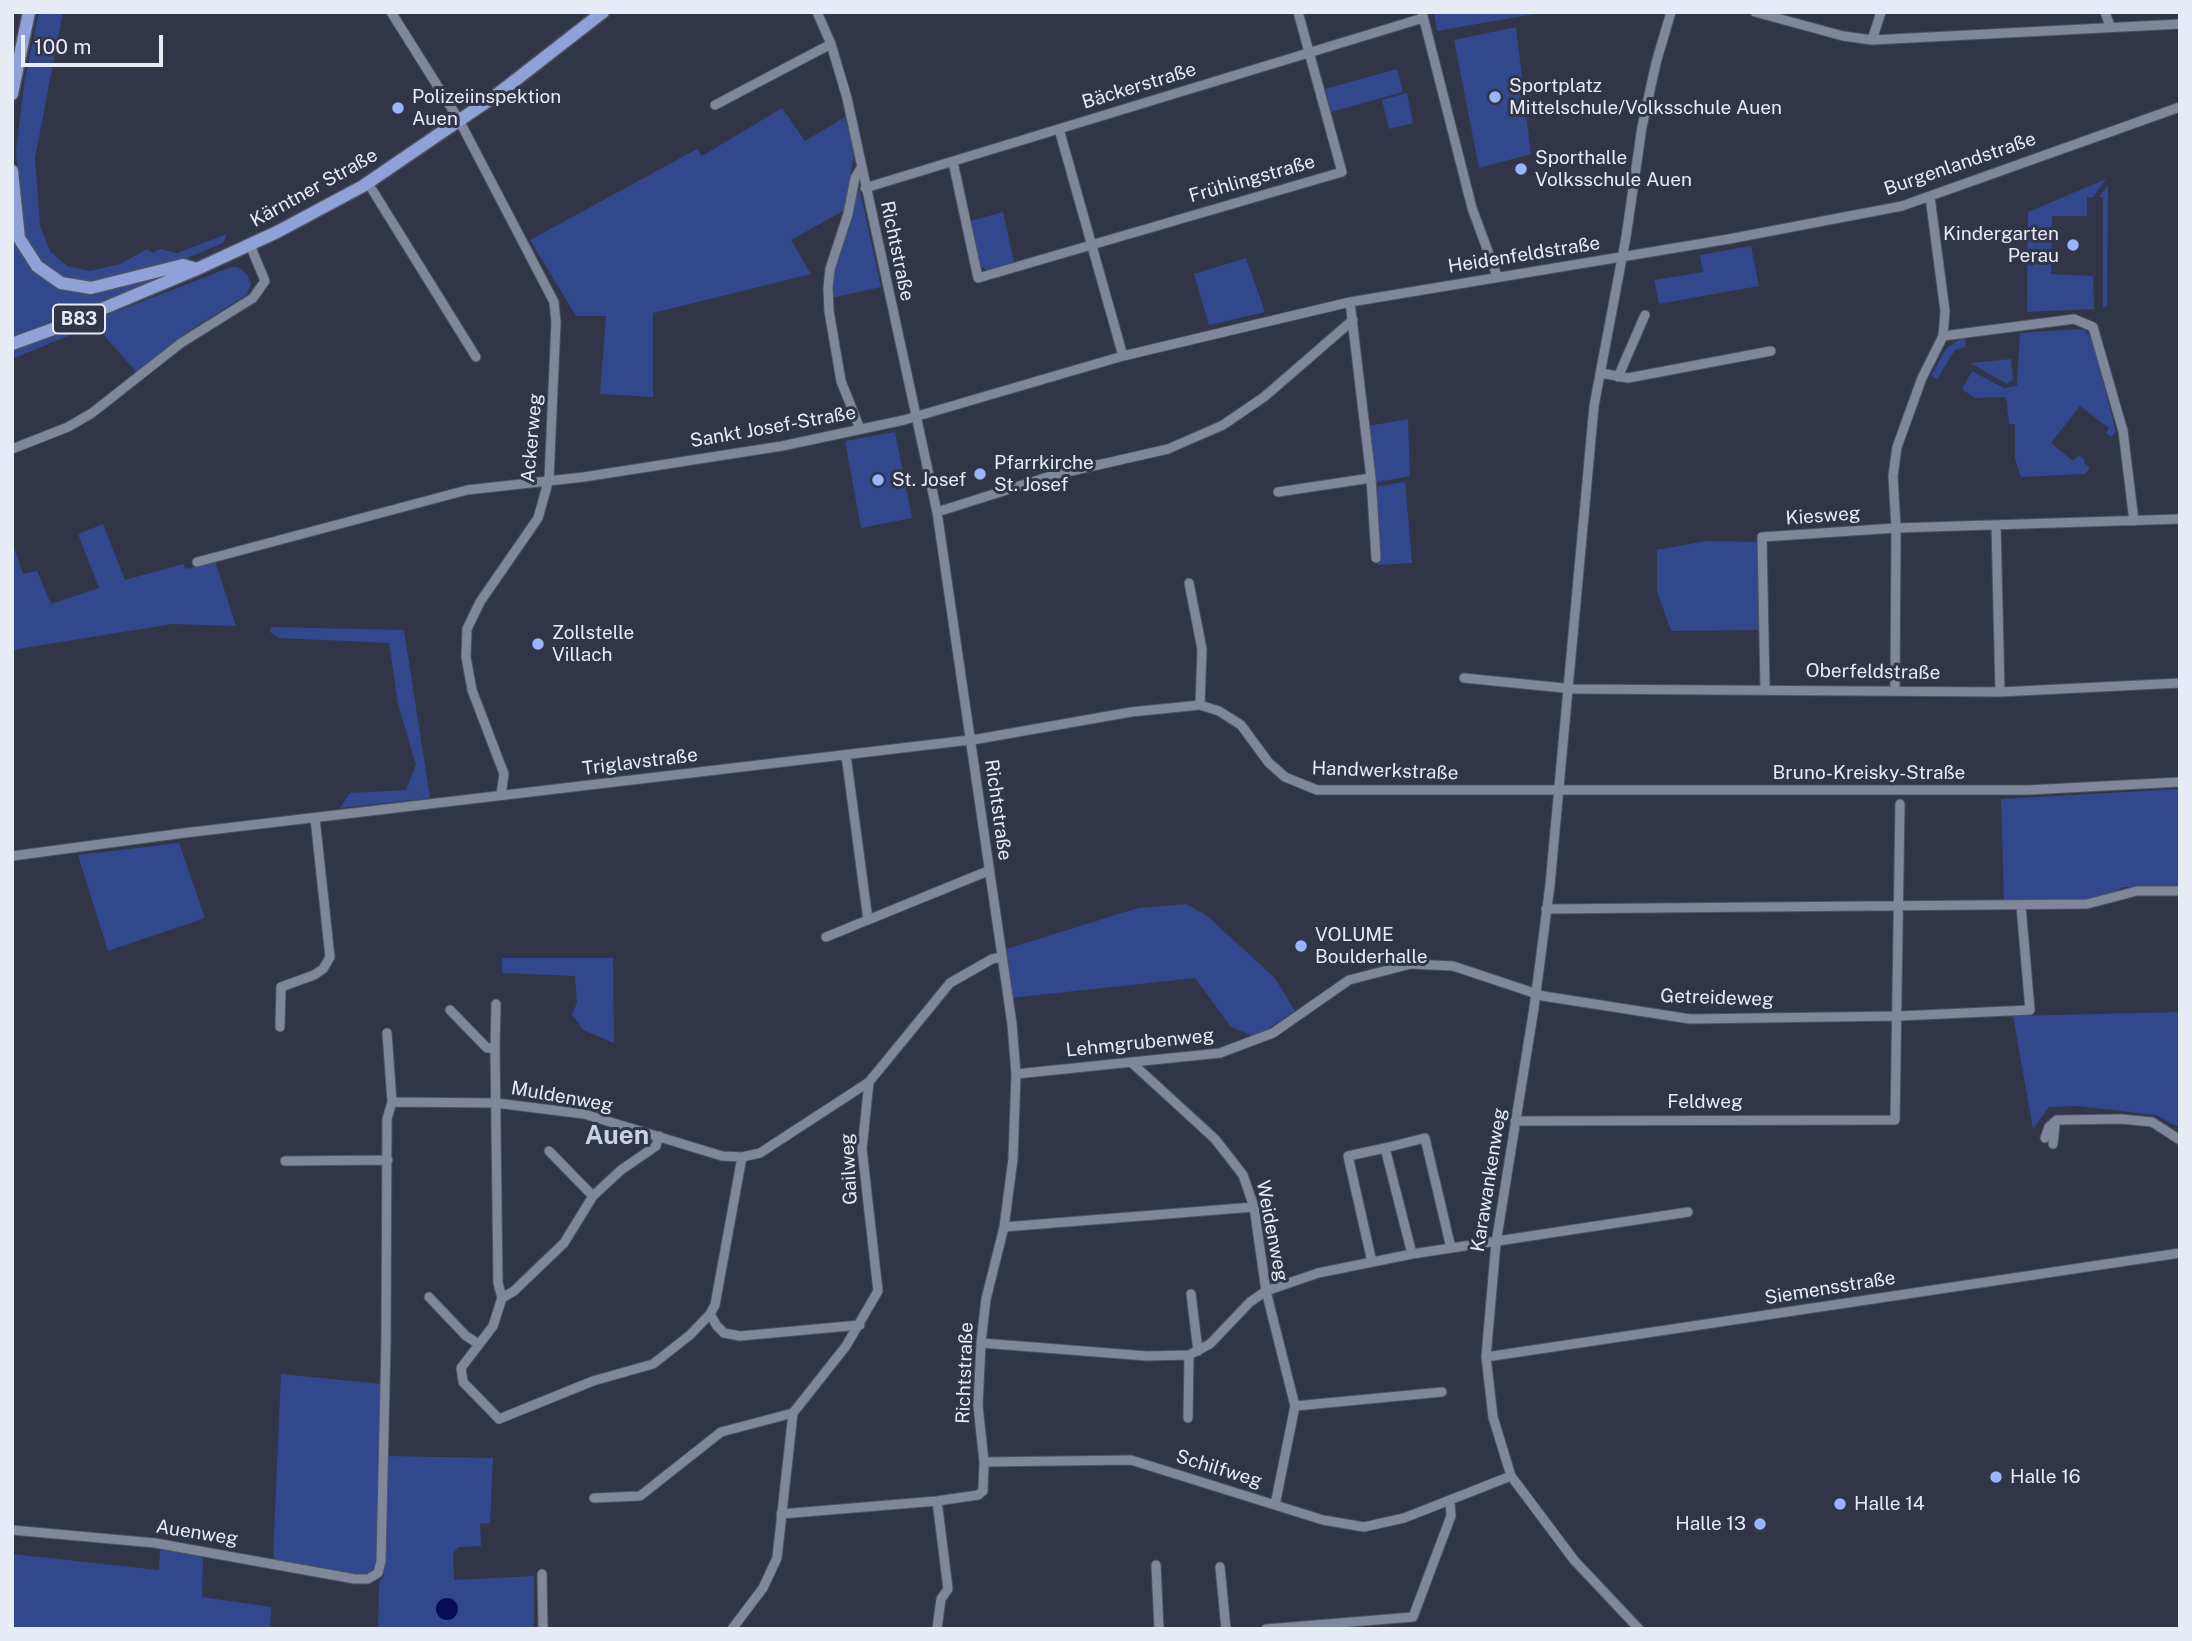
<!DOCTYPE html>
<html>
<head>
<meta charset="utf-8">
<style>
	body { margin:0 }
	#map { position:relative; width:2192px; height:1641px; overflow:hidden; background:#303648; font-family:"Public Sans",sans-serif }
	canvas { display:block }
	.frame { position:absolute; inset:0; border:14px solid #e6ebf6; pointer-events:none }
	.scale { position:absolute; left:21px; top:35px; width:142px; height:32px; box-sizing:border-box; border:4px solid #e6ebf6; border-top:0; padding-left:9px; font-size:21px; line-height:24px; white-space:nowrap; color:#e6ebf6; -webkit-text-stroke:5px #303648; paint-order:stroke }
</style>
</head>
<body>
<div id="map">
<canvas width="2192" height="1641"></canvas>
<div class="frame"></div>
<div class="scale">100 m</div>
</div>
<script>
const ctx = document.querySelector('canvas').getContext('2d');
ctx.lineJoin = 'round';
function fillPath(path, color) { ctx.fillStyle = color; ctx.fill(path, 'evenodd'); }
const shape = rows => new Path2D(rows.map(r => 'M' + r).join(''));
function trace(path, color, width, dash) { ctx.strokeStyle = color; ctx.lineWidth = width; ctx.lineCap = dash ? 'butt' : 'round'; ctx.setLineDash(dash || []); ctx.stroke(path); }
function write(font, color, halo, rows, align = 'center') {
  ctx.font = font + ' "Public Sans",sans-serif'; ctx.lineWidth = 6; ctx.setLineDash([]); ctx.textBaseline = 'middle'; ctx.strokeStyle = halo; ctx.fillStyle = color; for (const [text, x, y, turn = 0] of rows) {
    ctx.save(); ctx.translate(x, y); ctx.rotate((+turn || 0) * Math.PI / 180); ctx.textAlign = isNaN(turn) ? turn : align; if (halo) ctx.strokeText(text, 0, 0); ctx.fillText(text, 0, 0); ctx.restore();
  }
}
const green = shape([
	[39,12,63,12,35,158,40,226,50,251,67,266,90,271,120,264,147,249,153,253,160,249,177,253,227,234,223,243,166,267,93,283,75,282,57,275,41,262,24,237,16,152,24,84],
	[1434,12,1546,12,1437,31],
	[1516,27,1531,154,1479,168,1454,40],
	[1397,69,1403,92,1331,112,1325,89],
	[1407,93,1413,123,1389,129,1382,100],
	[782,108,805,141,845,117,854,153,845,210,791,240,811,274,653,313,653,397,600,394,606,316,576,316,530,240,697,149,702,156],
	[2106,179,2093,197,2087,197,2087,216,2052,216,2051,274,2093,276,2094,309,2027,312,2028,212],
	[2108,185,2107,307,2103,307,2103,197,2099,197],
	[860,191,881,287,832,298,833,268,855,192],
	[1003,212,1014,262,986,270,979,265,970,221],
	[12,223,37,271,108,290,147,281,149,284,12,337],
	[1751,246,1759,286,1659,304,1654,280,1703,272,1700,255],
	[1246,258,1265,312,1209,325,1194,274],
	[231,267,238,267,247,274,251,284,246,295,184,334,136,372,95,325,12,359,12,352],
	[2078,329,2085,330,2093,342,2116,432,2111,437,2106,433,2109,428,2080,406,2051,443,2073,461,2079,455,2085,460,2084,463,2090,468,2085,474,2021,477,2015,459,2015,424,2009,424,2006,397,1974,398,1962,389,1972,371,2004,388,2017,386,2020,333],
	[1965,339,1966,347,1955,350,1937,379,1931,376,1945,350,1958,340],
	[1773,355,1629,383,1614,382,1628,381],
	[2011,359,2013,380,2007,384,1970,363],
	[1408,419,1410,476,1373,483,1368,426],
	[895,432,912,518,861,528,845,441],
	[1405,482,1412,563,1378,565,1374,487],
	[103,524,125,580,183,564,186,569,215,561,236,626,172,624,12,650,12,542,23,574,37,571,51,604,99,588,78,534],
	[1705,541,1757,542,1760,630,1671,631,1657,591,1657,550],
	[271,627,404,630,430,798,340,808,350,793,406,790,416,765,398,704,389,643,279,638,270,632],
	[2180,789,2180,887,2123,887,2099,900,2004,900,2001,799],
	[179,843,205,918,108,951,78,855],
	[1186,904,1206,915,1275,978,1295,1011,1256,1037,1231,1027,1195,978,1011,998,1003,950,1138,908],
	[502,958,613,958,614,1043,583,1030,572,1014,577,1003,575,976,502,973],
	[2180,1012,2180,1128,2156,1115,2077,1106,2049,1107,2033,1129,2013,1016],
	[281,1374,381,1384,378,1556,371,1573,361,1577,276,1561,273,1557],
	[387,1456,493,1458,490,1523,480,1524,481,1546,459,1547,453,1553,454,1580,534,1576,534,1629,378,1629,379,1583,384,1576],
	[160,1549,203,1555,202,1597,271,1607,270,1629,12,1629,12,1554,159,1570]
]);
const water = shape([
	'436 1609a11 11 0 1 1 22 0a11 11 0 1 1-22 0Z'
]);
const minor = shape([
	[391,12,459,120,554,302,556,322,549,479,538,518,480,602,467,629,466,657,472,690,504,774,501,795],
	[817,12,831,44,847,98,937,512,1012,1024,1016,1074,1013,1159,1004,1227,986,1299,981,1343,978,1406,984,1462],
	[1422,12,1472,208,1497,276],
	[1755,12,1843,36,1872,40,2180,24],
	[2105,12,2110,26],
	[1872,40,1881,12],
	[715,105,831,44],
	[1059,129,1123,356],
	[953,162,978,278,1342,172,1298,12],
	[368,183,476,357],
	[865,188,1423,18],
	[1350,302,1371,478,1376,558],
	[1943,336,2074,319,2093,327,2123,431,2134,521],
	[1601,373,1628,378,1771,351],
	[1618,377,1645,315],
	[860,429,841,381,829,311,828,288,830,269,848,214,855,178,861,168],
	[12,449,68,427,92,413,181,343,253,298,265,281,250,245],
	[1278,492,1371,478],
	[937,512,1054,475,1168,449,1223,425,1264,397,1353,320],
	[1996,525,2000,692],
	[197,562,467,490,584,477,782,446,904,420,1123,356,1350,302,1729,239,1902,206,2180,107],
	[1189,583,1202,649,1200,705],
	[1464,678,1574,689,2000,692,2180,683],
	[1765,688,1762,537,1896,528,2180,519],
	[1895,690,1896,528,1893,476,1897,447,1922,378,1943,336,1945,311,1930,197],
	[846,755,868,920],
	[12,856,184,833,978,739,1131,712,1200,705,1219,711,1241,725,1269,763,1285,777,1317,790,2028,790,2180,782],
	[1546,909,2087,904,2137,891,2180,891],
	[826,937,988,871],
	[450,1010,487,1048,495,1048,498,1283,502,1298,493,1326,461,1368,463,1382,499,1419,593,1381,653,1364,690,1335,710,1314],
	[280,1027,281,987,314,975,323,969,330,957,315,818],
	[495,1048,496,1004],
	[1132,1063,1215,1139,1243,1175,1254,1207,1266,1291,1295,1406,1275,1505],
	[1016,1074,1220,1053,1273,1033,1349,980,1411,964,1453,966,1543,996,1690,1019,1899,1016,2030,1010,2021,906],
	[392,1102,496,1103,584,1114,722,1156,742,1157,760,1153,869,1082],
	[1515,1121,1895,1120,1900,804],
	[2045,1138,2049,1127,2057,1120,2121,1119,2152,1122,2180,1140],
	[2053,1144,2055,1125],
	[1385,1148,1425,1138,1451,1248],
	[549,1151,593,1196],
	[742,1157,715,1305,710,1314,717,1326,724,1333,740,1336,860,1325],
	[285,1161,388,1160],
	[1004,1227,1254,1207],
	[1372,1262,1348,1156,1385,1148,1412,1254],
	[1191,1294,1198,1351],
	[429,1297,466,1336,479,1344],
	[502,1298,514,1291,564,1243,593,1196,621,1170,656,1146,659,1136],
	[981,1343,1147,1356,1189,1355,1210,1344,1250,1302,1266,1291,1318,1273,1412,1254,1688,1212],
	[1486,1357,2180,1253],
	[1295,1406,1442,1392],
	[1188,1418,1189,1355],
	[594,1498,640,1496,721,1432,793,1413],
	[937,1501,948,1589,941,1599,937,1629],
	[781,1514,937,1501,978,1495,983,1491,984,1462,1131,1460,1323,1520,1364,1527,1404,1518,1511,1476],
	[12,1530,155,1543,355,1579,368,1579,378,1573,381,1561,386,1342,387,1119,392,1102,387,1033],
	[1156,1565,1159,1629],
	[1220,1567,1226,1629],
	[542,1574,543,1629],
	[732,1629,763,1588,777,1558,793,1413,846,1346,878,1291,862,1149,869,1082,950,983,992,959,1002,957],
	[1266,1629,1413,1617,1451,1516,1450,1501],
	[1639,1629,1574,1560,1511,1476,1493,1417,1486,1357,1496,1243,1534,1008,1550,885,1594,406,1626,237,1642,127,1656,63,1671,12]
]);
const major = shape([
	[12,94,29,12],
	[12,171,19,238,37,266,61,283,91,288,183,265,197,269],
	[12,344,64,325,197,269,277,232,363,186,495,96,603,12]
]);
const markers = [
	[1495,97,7,"#9ab5fd"],
	[398,108,7,"#9ab5fd"],
	[1521,169,7,"#9ab5fd"],
	[2073,245,7,"#9ab5fd"],
	[980,474,7,"#9ab5fd"],
	[878,480,7,"#9ab5fd"],
	[538,644,7,"#9ab5fd"],
	[1301,946,7,"#9ab5fd"],
	[1996,1477,7,"#9ab5fd"],
	[1840,1504,7,"#9ab5fd"],
	[1760,1524,7,"#9ab5fd"]
];
const shields = [
	[79,319,52]
];
const shieldNames = [
	["B83",79,319]
];
const streetNames = [
	["Bäckerstraße",1139,86,-17],
	["Burgenlandstraße",1960,164,-19],
	["Frühlingstraße",1252,179,-16],
	["Kärntner Straße",314,188,-29],
	["Richtstraße",897,251,78],
	["Heidenfeldstraße",1524,255,-9],
	["Sankt Josef-Straße",773,427,-10],
	["Ackerweg",532,438,-85],
	["Kiesweg",1823,516,-4],
	["Oberfeldstraße",1873,672,1],
	["Triglavstraße",640,762,-7],
	["Handwerkstraße",1385,771,2],
	["Bruno-Kreisky-Straße",1869,773],
	["Richtstraße",998,810,82],
	["Getreideweg",1717,998,2],
	["Lehmgrubenweg",1140,1043,-6],
	["Muldenweg",562,1097,10],
	["Feldweg",1705,1102],
	["Gailweg",849,1169,-93],
	["Karawankenweg",1489,1180,-81],
	["Weidenweg",1272,1231,79],
	["Siemensstraße",1830,1288,-9],
	["Richtstraße",965,1373,-88],
	["Schilfweg",1219,1469,17],
	["Auenweg",197,1533,9]
];
const poiNames = [
	["Sportplatz",1509,86],
	["Mittelschule/Volksschule Auen",1509,108],
	["Polizeiinspektion",412,97],
	["Auen",412,119],
	["Sporthalle",1535,158],
	["Volksschule Auen",1535,180],
	["Kindergarten",2059,234,"right"],
	["Perau",2059,256,"right"],
	["Pfarrkirche",994,463],
	["St. Josef",994,485],
	["St. Josef",892,480],
	["Zollstelle",552,633],
	["Villach",552,655],
	["VOLUME",1315,935],
	["Boulderhalle",1315,957],
	["Halle 16",2010,1477],
	["Halle 14",1854,1504],
	["Halle 13",1746,1524,"right"]
];
const districtNames = [
	["Auen",617,1136]
];
fillPath(green, '#32478c');
fillPath(water, '#070c53');
trace(minor, '#4e5362', 11);
trace(major, '#4e5362', 15);
trace(minor, '#7f879b', 9);
trace(major, '#8fa1d6', 12);
for (const [x, y, r, color] of markers) { const dot = new Path2D(); dot.arc(x, y, r, 0, 2 * Math.PI); ctx.fillStyle = color; ctx.fill(dot); trace(dot, '#303648', 2.5); }
for (const [x, y, w] of shields) { const box = new Path2D(); box.roundRect(x - w / 2, y - 14.5, w, 29, 5); ctx.fillStyle = '#303648'; ctx.fill(box); trace(box, '#e6ebf6', 2); }
write('bold 18px', '#e6ebf6', null, shieldNames);
write('19px', '#e6ebf6', '#303648', streetNames);
write('19px', '#e6ebf6', '#303648', poiNames, 'left');
write('bold 26px', '#c9d1e7', '#303648', districtNames);
</script>
</body>
</html>
